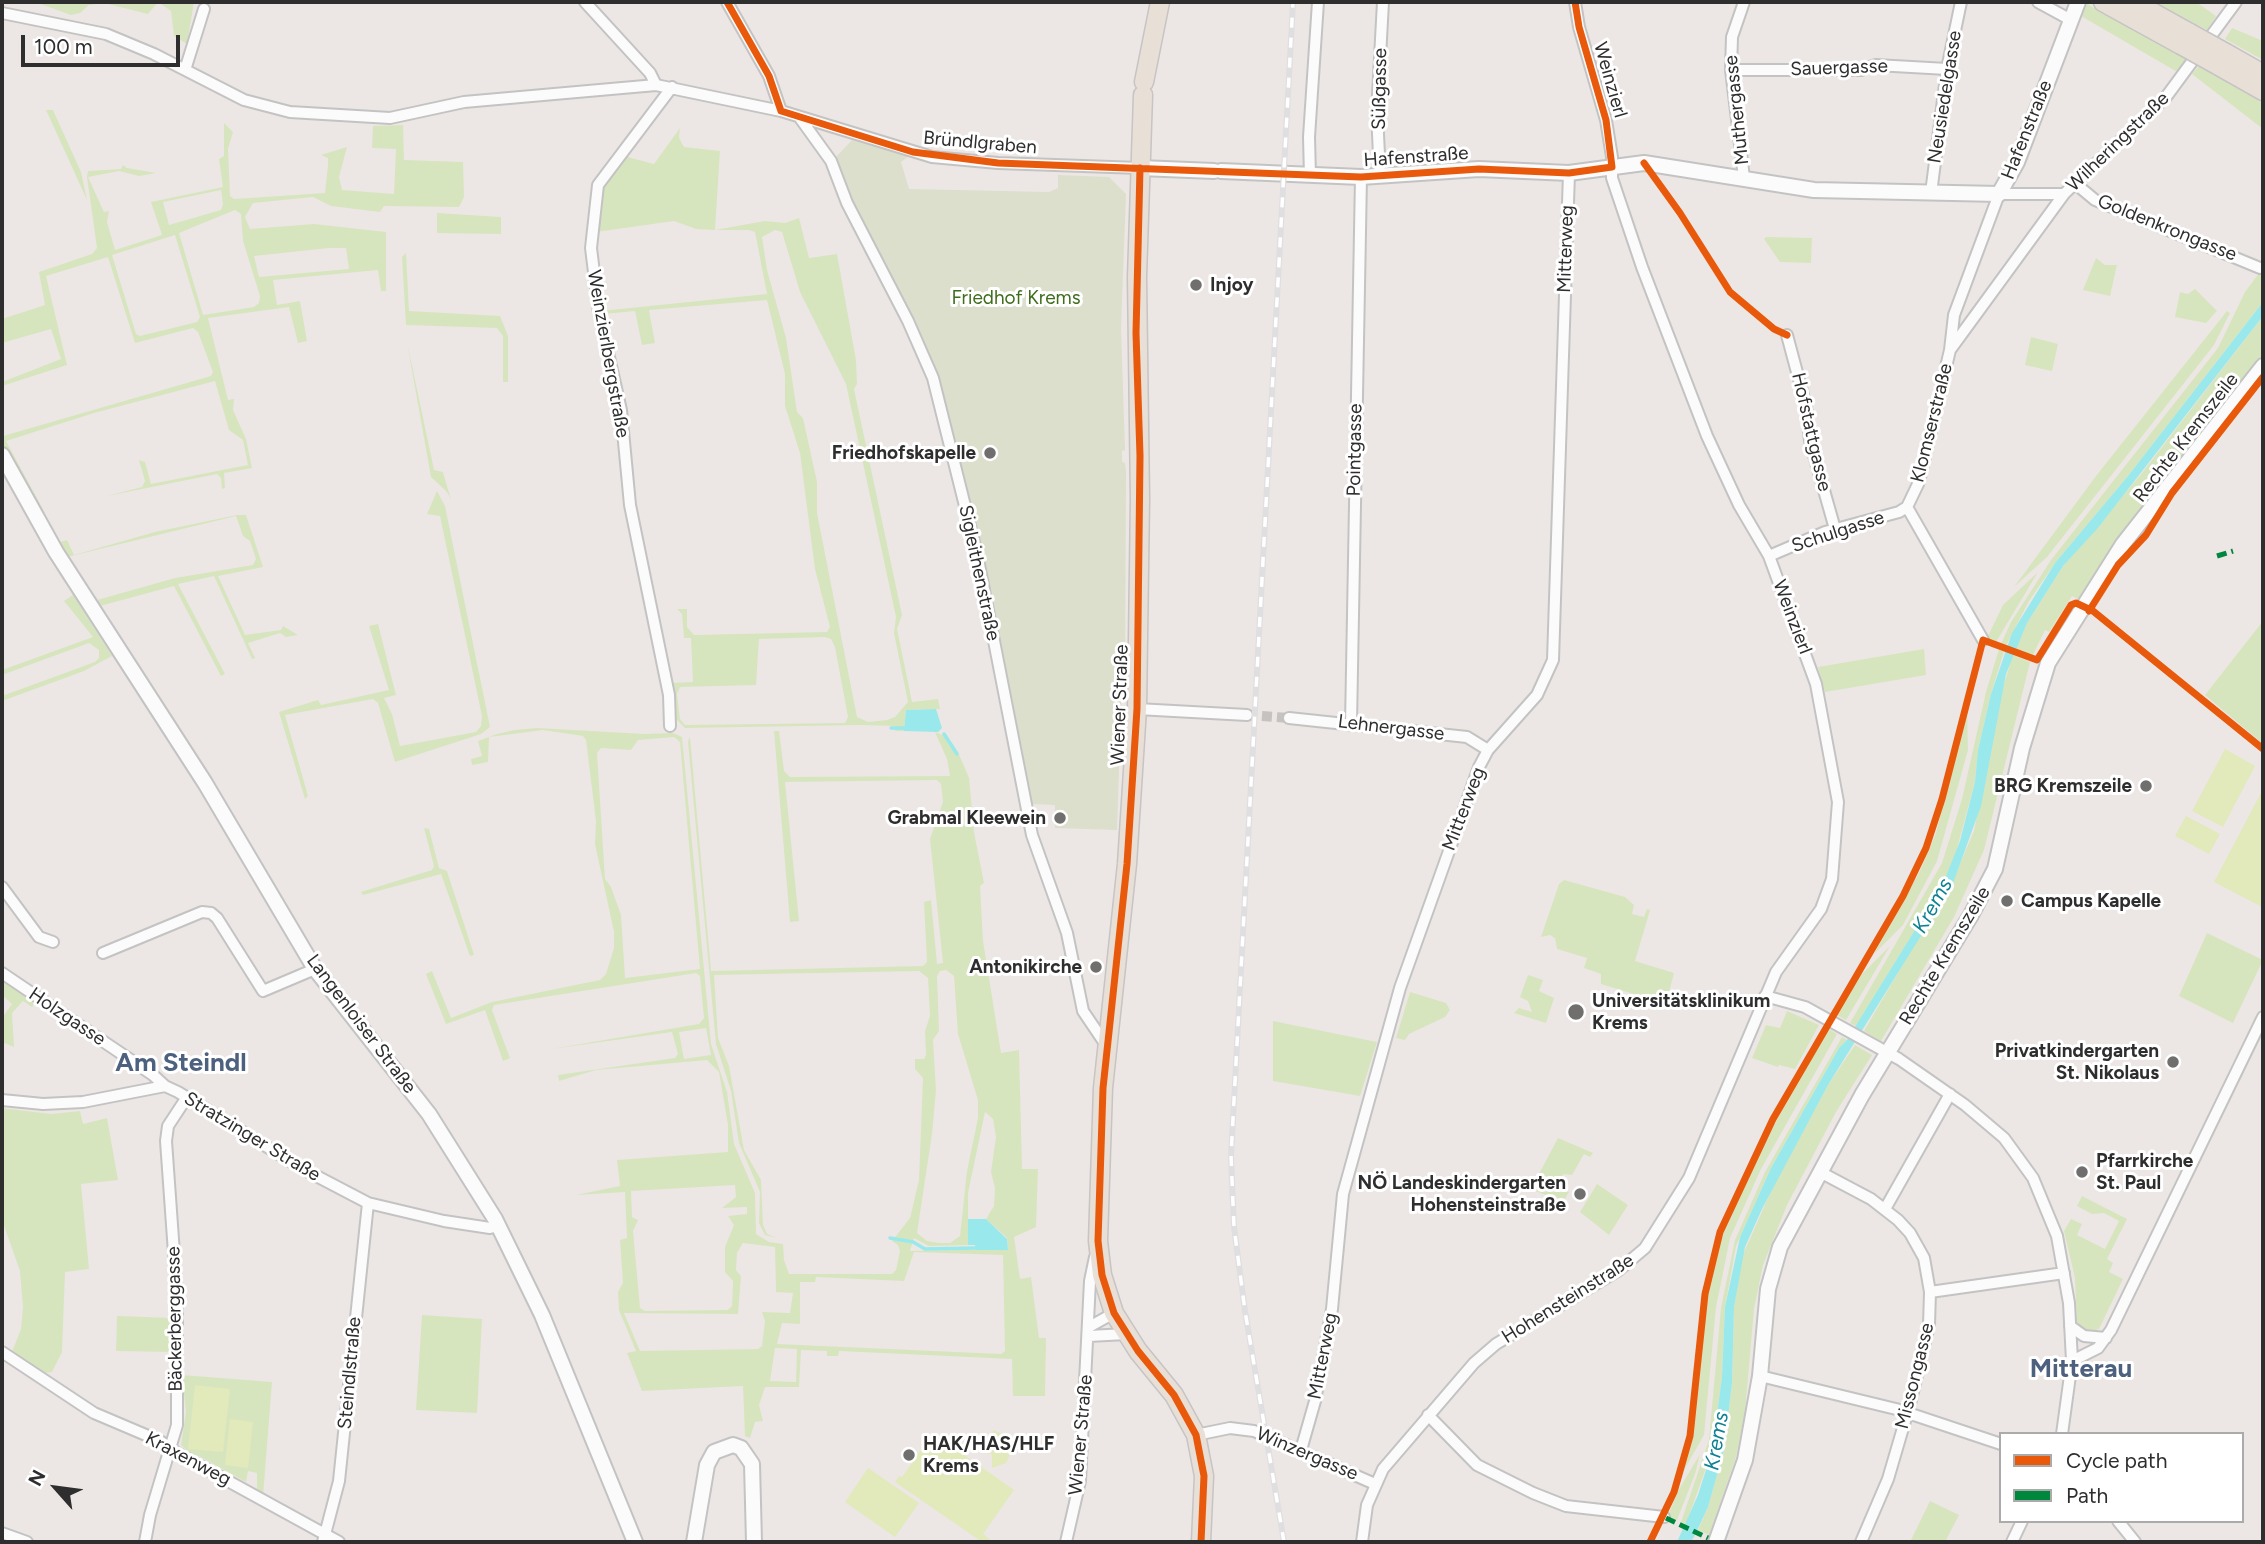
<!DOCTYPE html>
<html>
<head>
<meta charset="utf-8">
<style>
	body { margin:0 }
	#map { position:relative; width:2265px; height:1544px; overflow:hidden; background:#ece7e4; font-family:Figtree,sans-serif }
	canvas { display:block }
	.frame { position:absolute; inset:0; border:4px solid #2e2e2e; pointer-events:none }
	.legend { position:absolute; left:1999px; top:1432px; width:245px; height:91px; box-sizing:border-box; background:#fff; border:2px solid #ababab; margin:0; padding:9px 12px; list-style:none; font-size:21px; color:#2e2e2e }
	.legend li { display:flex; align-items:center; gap:14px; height:35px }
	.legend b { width:35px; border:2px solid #ababab }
	.north { position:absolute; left:21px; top:1453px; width:70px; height:70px; -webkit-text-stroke:5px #fff; paint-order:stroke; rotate:298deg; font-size:19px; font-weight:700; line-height:28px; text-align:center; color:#2e2e2e }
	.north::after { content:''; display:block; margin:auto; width:24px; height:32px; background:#2e2e2e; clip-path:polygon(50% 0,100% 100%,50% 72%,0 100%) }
	.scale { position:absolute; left:21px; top:35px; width:159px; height:32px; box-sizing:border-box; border:4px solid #2e2e2e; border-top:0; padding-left:9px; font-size:21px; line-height:24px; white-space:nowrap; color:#2e2e2e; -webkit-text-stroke:5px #fff; paint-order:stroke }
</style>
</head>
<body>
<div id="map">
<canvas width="2265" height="1544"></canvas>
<div class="frame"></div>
<ul class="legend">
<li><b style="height:9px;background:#e8590c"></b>Cycle path</li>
<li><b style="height:9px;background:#00873e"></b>Path</li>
</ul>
<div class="north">N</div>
<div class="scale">100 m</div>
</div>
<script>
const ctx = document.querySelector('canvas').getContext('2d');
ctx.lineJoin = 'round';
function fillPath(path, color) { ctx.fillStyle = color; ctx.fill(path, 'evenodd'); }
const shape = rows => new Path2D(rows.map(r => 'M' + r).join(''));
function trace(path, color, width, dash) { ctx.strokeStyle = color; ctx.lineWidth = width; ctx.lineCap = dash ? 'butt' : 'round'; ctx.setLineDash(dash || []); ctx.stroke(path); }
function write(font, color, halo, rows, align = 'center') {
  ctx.font = font + ' Figtree,sans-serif'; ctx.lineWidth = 6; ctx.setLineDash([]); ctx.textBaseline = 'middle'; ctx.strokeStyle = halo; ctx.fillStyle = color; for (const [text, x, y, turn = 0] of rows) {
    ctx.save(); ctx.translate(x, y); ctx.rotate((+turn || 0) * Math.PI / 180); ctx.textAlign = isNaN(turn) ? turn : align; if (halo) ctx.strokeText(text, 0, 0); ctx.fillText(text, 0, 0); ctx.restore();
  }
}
const green = shape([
	[35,2,76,3,158,2,148,14,104,3,89,5,80,13,71,15],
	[158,2,194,2,187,44,174,36,171,11],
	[2154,2,2196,2,2216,16,2207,30],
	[2087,4,2188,60,2179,73,2081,16],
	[2232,28,2263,41,2263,60,2225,39],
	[2199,66,2263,103,2263,129,2192,74],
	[46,110,53,110,81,172,87,200],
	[224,123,233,132,228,149,230,196,234,199,325,193,328,165,328,158,321,155,347,147,339,177,342,190,394,194,396,149,372,148,373,126,403,125,404,160,463,162,464,197,459,207,384,206,380,212,331,206,313,197,253,203,245,217,250,229,314,224,386,232,386,291,381,291,378,270,273,280,277,305,300,301,307,341,298,343,289,307,208,318,228,400,234,399,233,410,246,439,252,468,224,473,225,488,222,489,221,478,217,474,107,496,142,487,145,481,139,460,145,462,151,484,248,465,243,440,229,430,215,381,94,413,6,441,45,513,40,514,2,443,2,434,3,436,211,376,213,372,198,332,193,328,135,343,108,257,46,276,67,365,2,386,2,382,61,359,51,329,2,343,2,319,45,305,39,272,92,254,97,248,87,177,88,171,121,169,123,165,127,168,156,173,139,176,119,171,88,177,104,212,109,211,107,222,115,250,162,235,151,202,223,187,219,159,224,156],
	[221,190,223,204,221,210,169,225,163,202],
	[235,210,241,214,243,241,260,296,259,303,254,307,203,315,179,233],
	[175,235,200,317,197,322,140,336,136,334,112,255],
	[329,248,346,248,349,269,259,277,254,256],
	[680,128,679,138,684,147,720,151,715,230,765,221,785,223,799,218,809,258,837,254,856,360,857,384,854,389,902,615,897,629,912,702,938,699,940,709,906,710,904,731,895,731,897,726,860,725,685,728,677,720,671,683,693,682,691,638,684,638,682,614,677,609,687,609,687,627,694,635,827,632,830,627,815,569,800,453,785,406,785,374,767,300,649,310,655,343,642,345,635,311,604,314,601,311,767,294,755,232,749,230,715,230,696,229,674,221,596,232,601,187,624,156,654,164],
	[775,230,782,232,800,292,846,384,896,617,894,633,908,702,895,717,887,720,868,722,857,717,817,513,817,482,803,418,797,412,786,338,767,270,762,237],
	[825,637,831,639,835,647,848,717,845,723,685,725,680,719,677,694,680,687,756,685,759,639],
	[437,213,501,217,501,234,437,233],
	[1766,237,1812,238,1811,263,1780,262,1764,239],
	[406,253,409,311,500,316,508,336,508,382,503,382,503,336,497,328,406,325,402,257],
	[2096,258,2105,265,2117,265,2110,296,2083,290],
	[2263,268,2263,302,2128,476,2055,563,2029,601,2006,646,2001,644,2011,622,2051,560,2218,348,2245,292],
	[2195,289,2217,311,2206,323,2175,317,2180,292,2188,294],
	[2227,311,2230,313,2214,345,2047,557,2014,587,2096,476],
	[2263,316,2263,356,2080,600,2072,596,2049,632,2045,630,2032,657,2015,650,2027,623,2063,566,2142,473],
	[2031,337,2058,344,2052,371,2025,365],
	[407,342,434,470,443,472,451,500,447,492,431,477],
	[437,491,445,506,490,727,481,734,395,762,378,703,373,699,285,715,308,796,305,799,279,712,318,700,321,705,389,690,369,626,378,624,396,695,384,698,392,714,400,746,476,732,481,726,482,716,440,516,427,514],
	[237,515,246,515,263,567,218,576,245,635,281,630,283,626,298,635,286,637,280,633,248,643,255,658,252,659,214,576,178,584,225,674,221,676,174,586,100,606,97,600,175,578,253,565,256,559,250,541,243,536,236,516,67,557,57,543,67,540,74,555,155,532],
	[2038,572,1996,642,1987,638,2003,605],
	[73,595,112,656,84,671,2,701,2,696,95,662,99,658,99,650,89,643,2,675,2,670,93,637,64,601],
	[2263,621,2263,744,2205,695],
	[1924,649,1926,675,1825,692,1818,667],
	[1999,649,2004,651,1991,694,1978,750,1975,782,1955,856,1942,886,1856,1026,1850,1023,1942,863,1962,799,1986,692],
	[2013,655,2030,662,1984,850,1954,917,1881,1041,1864,1031,1924,928,1944,901,1974,831,2000,697],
	[1967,704,1968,750,1937,861,1903,925,1874,954,1920,871,1936,833],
	[537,728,645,734,673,733,682,737,711,1044,727,1092,734,1144,755,1193,756,1234,769,1242,783,1244,784,1260,789,1274,892,1274,896,1270,900,1251,898,1245,892,1241,910,1218,919,1180,923,1078,915,1069,915,1059,924,1059,926,1055,925,1031,930,1016,928,978,919,971,714,975,718,1038,729,1066,744,1150,761,1180,763,1225,767,1234,777,1238,765,1235,759,1223,760,1192,739,1143,731,1091,716,1044,688,742,690,737,711,971,923,966,927,962,924,902,931,900,937,964,943,963,930,839,943,802,941,784,937,780,785,782,799,921,790,922,774,731,779,731,784,771,790,777,950,776,947,759,935,732,942,735,945,732,958,752,969,778,974,832,984,883,980,886,983,941,1001,1053,1019,1050,1022,1169,1038,1169,1036,1227,1014,1237,1020,1279,1031,1277,1039,1338,1046,1338,1045,1396,1013,1396,1012,1359,839,1351,838,1356,827,1356,827,1351,801,1350,799,1387,765,1387,759,1405,763,1421,755,1422,750,1438,745,1436,743,1386,642,1391,627,1353,636,1351,619,1310,618,1292,623,1283,620,1240,627,1238,625,1192,576,1195,620,1186,617,1160,728,1152,728,1125,719,1072,707,1060,596,1070,559,1081,558,1075,675,1058,678,1054,672,1032,551,1049,699,1024,704,1018,700,976,696,973,494,1005,492,1010,510,1058,503,1061,485,1010,446,1024,426,974,432,971,451,1018,492,1002,600,980,606,974,614,948,614,932,595,844,596,821,586,740,583,736,543,730,489,737,488,762,472,765,471,759,482,756,478,741,497,734,515,730],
	[674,737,680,742,700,969,625,978,621,915,611,887,605,879,597,753,601,748,631,750,638,740],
	[946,970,954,976,958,1034,978,1100,978,1118,967,1171,960,1236,950,1243,939,1243,927,1241,917,1233,932,1134,936,1090,933,1040,939,1031,937,976,940,971],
	[706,1028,711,1055,684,1059,679,1032],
	[985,1112,993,1119,996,1137,991,1172,995,1188,994,1206,986,1219,1007,1238,1008,1249,910,1251,914,1238,929,1246,968,1245,968,1193],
	[735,1185,736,1197,722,1208,747,1207,747,1214,728,1216,734,1225,725,1247,725,1272,733,1281,732,1306,728,1310,645,1311,640,1308,633,1231,638,1220,632,1217,631,1191],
	[743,1243,775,1247,776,1292,793,1293,790,1313,762,1312,765,1321,762,1346,758,1349,640,1351,624,1313,738,1314,741,1276,736,1270,737,1253],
	[914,1252,1003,1255,1005,1351,1001,1354,777,1344,782,1323,800,1324,800,1282,815,1282,816,1277,904,1281],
	[775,1348,797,1349,796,1382,770,1381],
	[424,828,429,829,439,868,447,871,474,955,470,956,441,874,363,895,361,892,432,870,434,866],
	[1564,880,1625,897,1634,905,1632,914,1644,917,1647,909,1650,910,1635,961,1674,973,1666,1004,1601,984,1601,974,1584,968,1587,958,1557,949,1555,938,1550,935,1541,937,1559,884],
	[2207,933,2263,960,2233,1023,2179,996],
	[1890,946,1846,1020,1835,1014,1859,977],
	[1528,975,1543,980,1539,991,1554,998,1546,1023,1514,1013,1519,1008,1532,1012,1528,1001,1520,997],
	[2,980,35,1002,32,1007,23,1001,12,1013,14,1047,2,1042,2,1018,12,1004,2,995],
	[1410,992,1446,1003,1450,1010,1445,1017,1409,1034,1405,1040,1396,1038],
	[1787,1011,1819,1025,1795,1069,1779,1065,1778,1067,1752,1058,1766,1025,1780,1028],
	[1273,1021,1377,1042,1360,1096,1273,1081],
	[1827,1028,1837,1034,1761,1169,1730,1238,1716,1307,1704,1435,1683,1472,1696,1414,1707,1295,1723,1233,1747,1175],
	[1842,1037,1847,1040,1839,1048,1771,1168,1736,1246,1725,1307,1722,1377,1712,1451,1686,1524,1681,1522,1709,1440,1721,1308,1735,1240,1765,1172],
	[1855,1045,1872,1055,1836,1112,1787,1205,1763,1265,1754,1309,1745,1412,1736,1457,1709,1535,1698,1530,1708,1507,1724,1450,1732,1383,1734,1307,1742,1257,1774,1184,1828,1085],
	[2,1108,51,1114,80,1111,83,1124,107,1118,118,1180,81,1184,89,1269,65,1272,62,1352,52,1372,45,1373,12,1352,21,1329,23,1307,20,1271,2,1220],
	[1558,1138,1593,1153,1590,1157,1584,1154,1572,1175,1564,1174,1560,1178,1561,1187,1569,1192,1563,1202,1531,1189],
	[1597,1184,1628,1205,1609,1235,1580,1212],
	[2082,1196,2127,1219,2107,1259,2113,1263,2109,1272,2123,1279,2099,1329,2090,1332,2077,1323,2075,1278,2064,1231,2071,1219,2082,1224,2077,1235,2105,1249,2119,1221,2104,1213,2092,1214,2077,1206],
	[422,1315,482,1319,477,1413,416,1410],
	[117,1316,173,1318,173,1352,116,1351],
	[182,1375,272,1382,263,1496,257,1492,257,1473,248,1471,246,1482,199,1456,196,1459,181,1445,186,1412],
	[1700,1454,1695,1474,1677,1520,1668,1516,1678,1491],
	[1930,1501,1959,1515,1945,1542,1910,1542]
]);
const cemetery = shape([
	[852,140,909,156,901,162,909,189,1049,192,1058,188,1058,175,1109,177,1126,194,1121,328,1125,450,1122,451,1122,462,1125,463,1126,471,1125,681,1122,682,1117,830,1055,828,1055,805,1032,804,981,553,934,371,866,237,834,159]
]);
const pitch = shape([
	[2225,749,2255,766,2223,827,2192,811],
	[2263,789,2263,903,2262,907,2214,882],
	[2186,816,2220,834,2209,854,2175,836],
	[195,1385,230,1389,223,1452,188,1449],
	[230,1419,253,1422,248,1468,225,1465],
	[993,1430,1007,1436,1012,1450,1006,1463,992,1468,992,1454,987,1454,987,1444,993,1444],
	[933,1433,1014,1490,983,1534,993,1542,982,1542,895,1482,899,1476,902,1477],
	[868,1468,919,1503,895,1537,845,1502]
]);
const water = shape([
	[2263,302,2263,316,2097,529,2063,566,2027,623,2006,674,1981,806,1952,886,1828,1085,1762,1209,1745,1247,1734,1307,1732,1383,1724,1450,1708,1507,1695,1535,1691,1542,1677,1542,1698,1495,1712,1451,1722,1377,1725,1307,1740,1237,1771,1168,1839,1048,1847,1040,1942,886,1960,841,1975,782,1978,750,1991,694,2012,633,2055,563,2128,476],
	[936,709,942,728,938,732,904,731,906,710],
	[968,1219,986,1219,1007,1239,1008,1250,976,1250,975,1245,968,1245]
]);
const stream = shape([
	[891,728,904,728],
	[944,734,957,754],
	[890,1238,913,1242,925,1249,975,1248]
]);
const minorTunnel = shape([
	[1247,715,1289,718]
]);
const minor = shape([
	[585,2,650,73,656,85],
	[727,2,769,76,781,111],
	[1744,2,1732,37,1731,70,1744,178],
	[2038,2,2071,20],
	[2,13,106,34,154,54,244,100,290,112,390,118,464,102,656,85,781,111,932,157,998,163,1140,168],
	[185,70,204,9],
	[1731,70,1861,70,1876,65,1947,69],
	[800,118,831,161,847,203,908,321,933,378,977,554,1032,835,1067,933,1083,1011,1106,1045],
	[1310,176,1309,137,1318,2],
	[1380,176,1377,113,1383,2],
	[2077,185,2095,200,2260,268],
	[1931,193,1947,69,1961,2],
	[1787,335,1806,406,1810,441,1835,529],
	[1950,350,2064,194,2166,97,2236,2],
	[1907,507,1983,640],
	[1769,556,1825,532,1899,512,1907,507,1919,482,1950,350,1954,315,1999,194,2064,194],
	[1137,709,1247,715],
	[1289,718,1467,737,1488,750],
	[1351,724,1361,177],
	[670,726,669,695,630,505,621,410,599,313,591,248,598,185,672,87],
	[2,887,39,937,53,942],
	[103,953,202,912,211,913,217,918,263,991,315,969],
	[2,973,153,1075,165,1086],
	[1765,996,1805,1007,1899,1059,1965,1105,2004,1138,2033,1178,2057,1236,2069,1303,2072,1361,2062,1434],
	[2,1100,43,1104,83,1102,165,1086,178,1092,303,1169,368,1203,444,1221,490,1228,498,1226],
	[1820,1172,1871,1199,1898,1220,1910,1233,1924,1258,1930,1292,1929,1325,1910,1404,1888,1479,1861,1542],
	[1885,1209,1950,1094],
	[1930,1292,2064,1273],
	[2070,1326,2084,1336,2106,1338],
	[1089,1327,1114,1313],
	[1089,1336,1126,1334],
	[2,1352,94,1413,160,1441,177,1453,339,1542],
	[2072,1361,2098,1348,2111,1330,2263,1017],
	[1760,1376,1896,1409,2001,1444],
	[1428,1415,1477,1465,1533,1493,1566,1506,1664,1517],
	[1196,1435,1230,1428,1254,1431,1375,1484],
	[1301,1450,1315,1401,1332,1309,1343,1194,1400,988,1479,767,1488,750,1537,695,1553,660,1569,173],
	[2118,1521,2135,1542],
	[2,1533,27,1542],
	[145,1542,150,1515,177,1425,177,1295,166,1141,168,1126,187,1097],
	[323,1542,339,1481,368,1203],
	[1066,1542,1080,1481,1090,1281,1095,1257],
	[1362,1542,1367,1505,1383,1469,1474,1363,1496,1344,1619,1270,1645,1248,1689,1178,1776,972,1821,909,1832,879,1838,802,1816,684,1769,556,1739,505,1707,436,1642,267,1612,178,1612,157,1606,120,1579,27,1575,2],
	[2012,1542,2022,1521]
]);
const tertiary = shape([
	[1140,168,1214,171],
	[1221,171,1361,177,1479,169,1569,173,1644,163,1814,190,1999,194,2017,162,2078,2],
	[2,455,56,552,205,783,315,969,429,1114,495,1219,542,1315,635,1542],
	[694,1542,707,1465,714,1452,733,1445,741,1448,752,1464,754,1542],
	[1716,1542,1745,1460,1760,1376,1768,1289,1780,1247,1862,1095,1971,915,1995,869,2022,748,2048,663,2123,544,2263,366]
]);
const primary = shape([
	[2103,2,2181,45],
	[2134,2,2190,33],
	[2226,53,2263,74],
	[2217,65,2263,91],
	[1144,82,1160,2],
	[1143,95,1137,277,1140,499,1137,709,1127,864,1103,1088,1098,1241,1102,1275,1114,1313,1138,1351,1174,1395,1196,1435,1204,1476,1201,1542]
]);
const rail = shape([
	[1284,1542,1245,1311,1234,1227,1231,1156,1293,2]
]);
const primaryBridge = shape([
	[2190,33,2226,53],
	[2181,45,2217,65]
]);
const quiet = shape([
	[2217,556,2233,551],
	[1666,1518,1708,1538]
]);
const cycleway = shape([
	[727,2,769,76,781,111,913,152,998,163,1361,177,1479,169,1569,173,1612,167,1606,120,1579,27,1575,2],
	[1644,163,1680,213,1730,292,1774,329,1787,335],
	[1140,168,1136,333,1140,456,1137,709,1127,864,1103,1088,1098,1241,1102,1275,1114,1313,1138,1351,1174,1395,1196,1435,1204,1476,1201,1542],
	[2089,611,2118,565,2146,535,2172,493,2263,377],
	[1650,1542,1674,1492,1690,1436,1705,1294,1720,1232,1773,1119,1903,896,1926,848,1942,799,1983,640,2037,660,2071,605,2076,603,2093,611,2263,749]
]);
const markers = [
	[1196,285,7,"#706f6e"],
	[990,453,7,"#706f6e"],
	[2146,786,7,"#706f6e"],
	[1060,818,7,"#706f6e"],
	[2007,901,7,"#706f6e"],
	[1096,967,7,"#706f6e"],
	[1576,1012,9,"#706f6e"],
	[2173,1062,7,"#706f6e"],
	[2082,1172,7,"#706f6e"],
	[1580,1194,7,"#706f6e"],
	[909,1455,7,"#706f6e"]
];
const streetNames = [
	["Sauergasse",1839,68,-2],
	["Weinzierl",1610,80,74],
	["Süßgasse",1380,89,-89],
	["Neusiedelgasse",1945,97,-81],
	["Muthergasse",1737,110,-96],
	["Hafenstraße",2027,130,-68],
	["Wilheringstraße",2118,142,-44],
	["Bründlgraben",980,143,5],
	["Hafenstraße",1416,157,-4],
	["Goldenkrongasse",2167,228,22],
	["Mitterweg",1566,249,-88],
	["Weinzierlbergstraße",608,354,80],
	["Klomserstraße",1932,423,-76],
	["Hofstattgasse",1811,432,77],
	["Rechte Kremszeile",2186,438,-52],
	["Pointgasse",1355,450,-89],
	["Schulgasse",1838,532,-18],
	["Sigleithenstraße",979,573,78],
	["Weinzierl",1792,617,69],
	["Wiener Straße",1120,705,-88],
	["Lehnergasse",1391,728,7],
	["Mitterweg",1464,809,-69],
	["Rechte Kremszeile",1945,956,-59],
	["Holzgasse",67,1017,34],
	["Langenloiser Straße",361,1024,53],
	["Stratzinger Straße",252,1137,31],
	["Hohensteinstraße",1568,1299,-32],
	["Bäckerberggasse",175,1319,-91],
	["Mitterweg",1323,1356,-79],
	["Steindlstraße",350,1373,-85],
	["Missongasse",1915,1376,-76],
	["Wiener Straße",1081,1435,-85],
	["Winzergasse",1307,1454,23],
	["Kraxenweg",188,1459,28]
];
const poiNames = [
	["Injoy",1210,285,"left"],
	["Friedhofskapelle",976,453],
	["BRG Kremszeile",2132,786],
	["Grabmal Kleewein",1046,818],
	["Campus Kapelle",2021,901,"left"],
	["Antonikirche",1082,967],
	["Universitätsklinikum",1592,1001,"left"],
	["Krems",1592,1023,"left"],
	["Privatkindergarten",2159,1051],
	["St. Nikolaus",2159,1073],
	["Pfarrkirche",2096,1161,"left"],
	["St. Paul",2096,1183,"left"],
	["NÖ Landeskindergarten",1566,1183],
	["Hohensteinstraße",1566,1205],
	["HAK/HAS/HLF",923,1444,"left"],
	["Krems",923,1466,"left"]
];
const parkNames = [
	["Friedhof Krems",1016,298]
];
const waterNames = [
	["Krems",1933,906,-61],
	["Krems",1717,1441,-80]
];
const districtNames = [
	["Am Steindl",181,1063],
	["Mitterau",2081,1369]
];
fillPath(green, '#d7e5be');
fillPath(cemetery, '#dcdfcc');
fillPath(pitch, '#e2e9bb');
fillPath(water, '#99e8ec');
trace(stream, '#99e8ec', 3.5);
trace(minorTunnel, '#c6c2c0', 10, [10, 5]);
trace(minor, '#c4c3c3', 14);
trace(tertiary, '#c4c3c3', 18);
trace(primary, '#c6c4c4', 21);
trace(minor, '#fcfbfb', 10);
trace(tertiary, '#fcfbfb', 14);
trace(primary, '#e8dfd6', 18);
trace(rail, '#dfdfe1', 6);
trace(rail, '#fff', 3.5, [10]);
trace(primaryBridge, '#c6c4c4', 21, []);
trace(primaryBridge, '#e8dfd6', 18);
trace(quiet, '#00873e', 5, [10, 5]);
trace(cycleway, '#e8590c', 7);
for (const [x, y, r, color] of markers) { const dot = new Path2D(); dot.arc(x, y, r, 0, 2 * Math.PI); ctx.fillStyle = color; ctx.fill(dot); trace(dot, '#fff', 2.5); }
write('19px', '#2e2e2e', '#fff', streetNames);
write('bold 19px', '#2e2e2e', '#fff', poiNames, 'right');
write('19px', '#3e6d1b', '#fff', parkNames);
write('italic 21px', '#0e8293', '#fff', waterNames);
write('bold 26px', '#4d617f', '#fff', districtNames);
</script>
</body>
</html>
